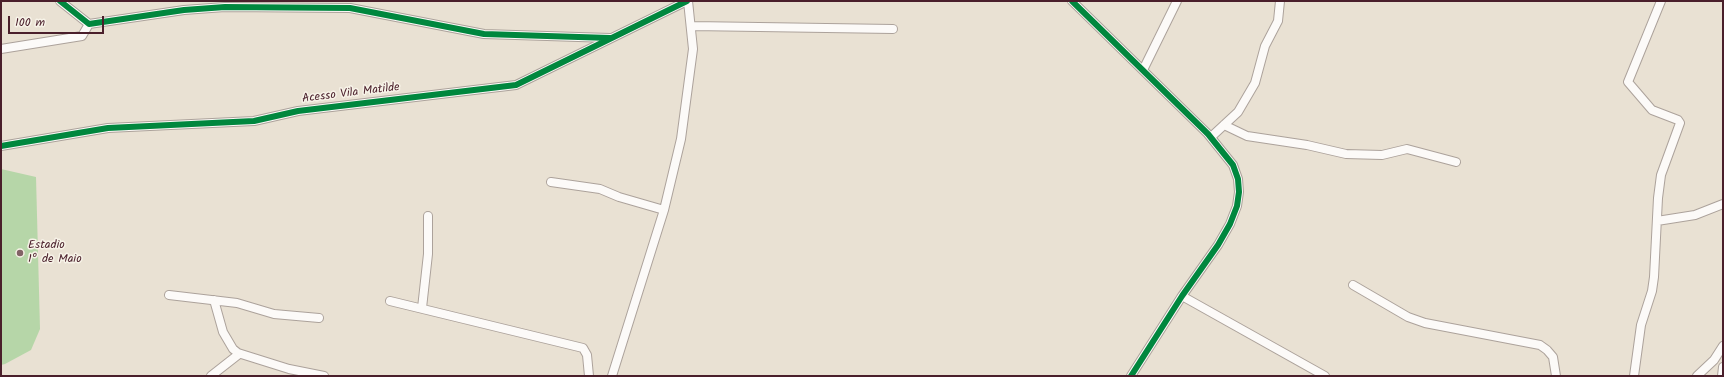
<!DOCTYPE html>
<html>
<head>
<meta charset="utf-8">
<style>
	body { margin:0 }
	#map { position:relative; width:1724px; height:377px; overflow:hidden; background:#e9e1d3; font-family:Kalam,sans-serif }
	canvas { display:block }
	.frame { position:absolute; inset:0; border:2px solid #4a1f2b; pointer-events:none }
	.scale { position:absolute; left:8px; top:16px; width:96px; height:18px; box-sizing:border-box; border:2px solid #4a1f2b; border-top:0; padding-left:5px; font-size:12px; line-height:14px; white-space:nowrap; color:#4a1f2b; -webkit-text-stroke:3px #f7f3e8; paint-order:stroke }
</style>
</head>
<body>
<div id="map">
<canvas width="1724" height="377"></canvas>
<div class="frame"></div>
<div class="scale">100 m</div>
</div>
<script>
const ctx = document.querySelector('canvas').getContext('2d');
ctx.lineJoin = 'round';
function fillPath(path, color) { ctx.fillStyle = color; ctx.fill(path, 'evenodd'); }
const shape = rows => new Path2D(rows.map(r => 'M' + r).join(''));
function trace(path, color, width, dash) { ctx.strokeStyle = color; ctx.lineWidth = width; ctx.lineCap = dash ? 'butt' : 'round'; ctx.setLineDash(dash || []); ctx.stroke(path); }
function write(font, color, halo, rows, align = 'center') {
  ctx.font = font + ' Kalam,sans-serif'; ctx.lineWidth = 3; ctx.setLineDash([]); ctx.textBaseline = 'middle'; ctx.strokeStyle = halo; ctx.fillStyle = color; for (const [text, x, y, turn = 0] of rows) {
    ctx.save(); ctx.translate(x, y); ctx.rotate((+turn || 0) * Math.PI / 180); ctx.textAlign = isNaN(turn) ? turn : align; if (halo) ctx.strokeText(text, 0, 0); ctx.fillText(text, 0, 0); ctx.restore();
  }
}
const green = shape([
	[1,169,36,177,40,329,31,350,5,364,1,365]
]);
const minor = shape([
	[60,1,89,24,184,10,225,7,350,8,484,34,610,38],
	[1072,1,1208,134,1233,165,1238,179,1239,192,1237,206,1230,224,1218,245,1182,296,1131,376],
	[692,26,893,29],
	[1,49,82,36,89,24],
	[1143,70,1177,1],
	[1224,125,1247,136,1307,145,1346,154,1382,155,1407,149,1456,162],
	[1211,137,1238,112,1255,83,1265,46,1278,21,1280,1],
	[1,146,108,128,254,121,298,111,516,85,687,1],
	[551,182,600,189,619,197,664,210],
	[1657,221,1695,215,1723,204],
	[1353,285,1408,317,1425,323,1540,345,1547,350,1553,357,1556,376],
	[169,295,237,303,274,314,319,318],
	[1182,296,1325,376],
	[214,300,223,332,233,349,238,353,289,369,324,376],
	[390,301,583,348,587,355,589,376],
	[422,308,428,254,428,216],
	[211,376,239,354],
	[612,376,664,210,681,139,693,49,688,1],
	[1634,376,1641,325,1652,291,1654,277,1658,198,1661,175,1680,123,1678,120,1652,110,1628,82,1661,1],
	[1697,376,1714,360,1723,346],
	[1722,376,1723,367]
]);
const cycleway = shape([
	[60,1,89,24,184,10,225,7,350,8,484,34,610,38],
	[1072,1,1208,134,1233,165,1238,179,1239,192,1237,206,1230,224,1218,245,1182,296,1131,376],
	[1,146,108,128,254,121,298,111,516,85,687,1]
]);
const markers = [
	[20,253,4,"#826366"]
];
const streetNames = [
	["Acesso Vila Matilde",351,94,-7]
];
const poiNames = [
	["Estadio",28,246],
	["1º de Maio",28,260]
];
fillPath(green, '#b6d6a8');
trace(minor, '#aca29b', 10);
trace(minor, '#fcfaf8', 8);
trace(cycleway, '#00873e', 6);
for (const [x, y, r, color] of markers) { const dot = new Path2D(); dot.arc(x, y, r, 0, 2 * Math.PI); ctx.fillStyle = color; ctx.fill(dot); trace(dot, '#f7f3e8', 1.5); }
write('12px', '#4a1f2b', '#f7f3e8', streetNames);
write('12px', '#4a1f2b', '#f7f3e8', poiNames, 'left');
</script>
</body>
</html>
